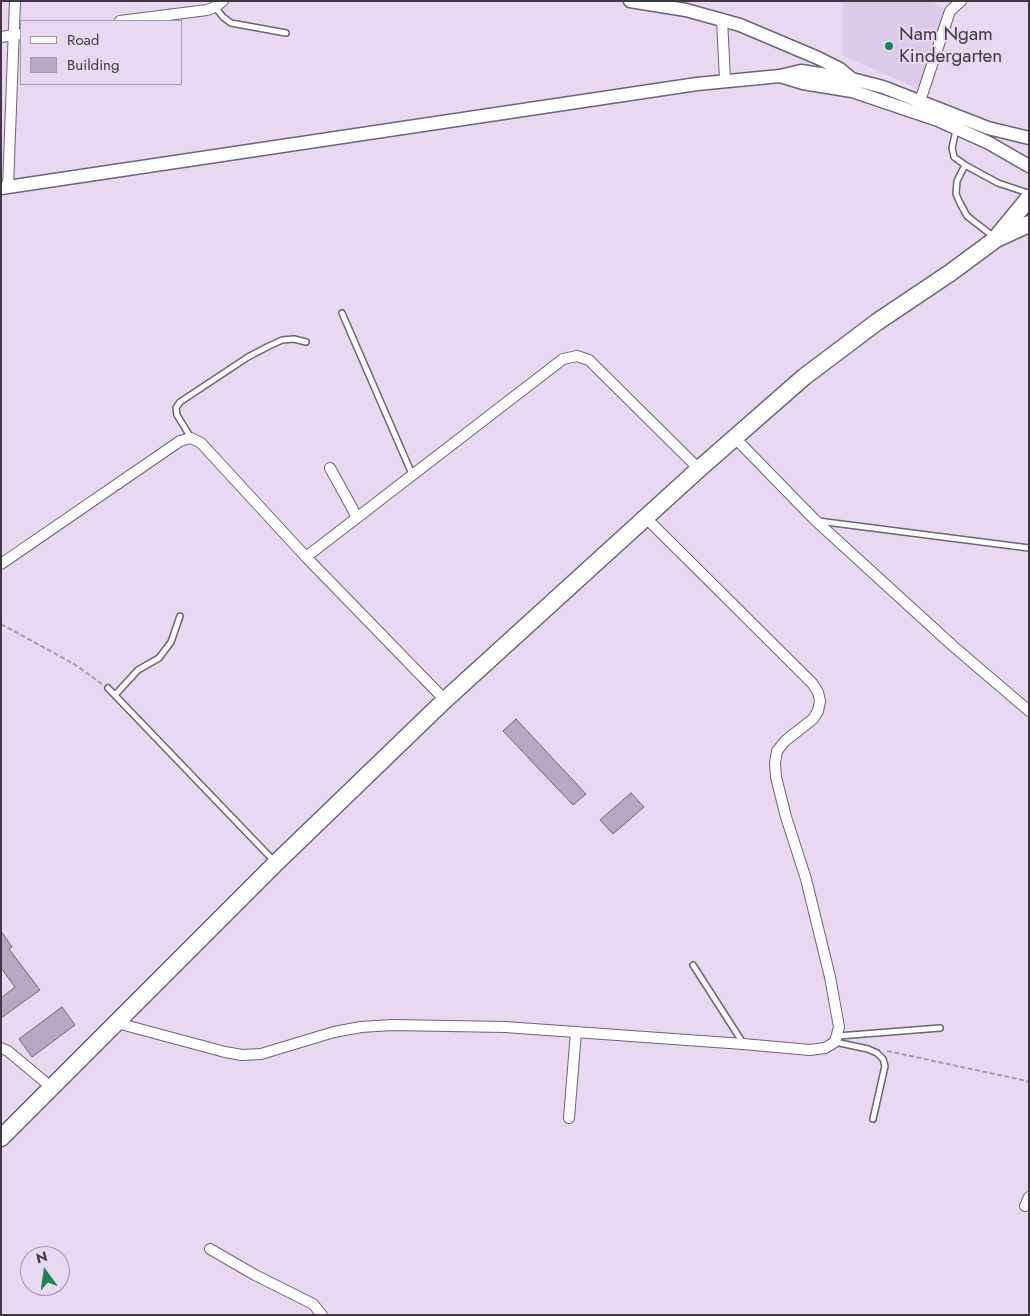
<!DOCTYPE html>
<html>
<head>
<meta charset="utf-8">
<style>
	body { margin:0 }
	#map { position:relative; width:1030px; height:1316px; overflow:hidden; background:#e6d9f0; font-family:Jost,sans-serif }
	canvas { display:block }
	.frame { position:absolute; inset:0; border:2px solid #3e3942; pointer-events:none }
	.legend { position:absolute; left:20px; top:20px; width:162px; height:65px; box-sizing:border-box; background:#e6d9f0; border:1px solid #a399aa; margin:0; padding:6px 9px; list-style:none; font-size:15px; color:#3e3942 }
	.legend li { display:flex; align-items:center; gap:10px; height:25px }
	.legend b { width:25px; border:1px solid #a399aa }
	.north { position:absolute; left:20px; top:1246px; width:50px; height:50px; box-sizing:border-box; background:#e6d9f0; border:1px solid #a399aa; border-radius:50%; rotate:346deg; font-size:14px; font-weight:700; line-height:20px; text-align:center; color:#3e3942 }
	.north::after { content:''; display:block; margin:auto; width:18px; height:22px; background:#1f7f57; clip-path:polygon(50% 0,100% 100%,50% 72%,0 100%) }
</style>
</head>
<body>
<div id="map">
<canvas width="1030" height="1316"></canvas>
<div class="frame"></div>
<ul class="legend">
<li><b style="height:6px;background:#fff"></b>Road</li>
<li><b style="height:14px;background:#b5a9bf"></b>Building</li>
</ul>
<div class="north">N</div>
</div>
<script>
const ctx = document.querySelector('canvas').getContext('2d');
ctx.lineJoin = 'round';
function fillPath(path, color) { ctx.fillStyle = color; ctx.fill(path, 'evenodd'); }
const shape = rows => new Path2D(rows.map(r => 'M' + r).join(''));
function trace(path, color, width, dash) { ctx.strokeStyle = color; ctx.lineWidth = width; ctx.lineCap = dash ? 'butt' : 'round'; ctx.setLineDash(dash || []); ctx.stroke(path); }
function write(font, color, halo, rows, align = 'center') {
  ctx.font = font + ' Jost,sans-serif'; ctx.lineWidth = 4; ctx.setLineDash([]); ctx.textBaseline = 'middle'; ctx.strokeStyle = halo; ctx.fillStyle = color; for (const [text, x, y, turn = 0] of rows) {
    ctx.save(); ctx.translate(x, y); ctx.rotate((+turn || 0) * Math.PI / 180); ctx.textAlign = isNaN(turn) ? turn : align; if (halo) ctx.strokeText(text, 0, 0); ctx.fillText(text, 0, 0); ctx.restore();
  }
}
const built = shape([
	[843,1,931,1,945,10,940,37,919,89,842,55]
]);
const building = shape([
	[516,719,586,794,573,805,503,731,516,719],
	[631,793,644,807,613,834,600,820,631,793],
	[1,931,12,947,9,949,40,990,1,1018,1,998,15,987,1,968,1,931],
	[62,1007,75,1025,32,1057,19,1039,62,1007]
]);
const path = shape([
	[1,624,74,664,102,684],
	[887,1051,1018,1079,1029,1082]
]);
const service = shape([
	[215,7,223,17,231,23,286,33],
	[956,130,952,148,954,157,965,165,998,183,1028,193],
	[965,165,957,181,956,194,960,203,967,216,994,237],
	[342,313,412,474],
	[191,438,177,415,176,408,180,402,248,357,267,347,282,340,294,339,306,342],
	[818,521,1029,548],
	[108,688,274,861],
	[115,695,138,670,159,658,171,642,180,616],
	[693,965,743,1043],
	[838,1036,940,1028],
	[835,1042,868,1049,877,1053,883,1059,885,1066,873,1119]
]);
const minor = shape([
	[722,19,725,80],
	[120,21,207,10,215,7,223,1],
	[1,37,21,34],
	[920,101,950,11,961,1],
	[8,187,15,1],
	[735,438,815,520,953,646,1029,711],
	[330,468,357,517],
	[306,557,563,359,577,356,589,360,699,469],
	[1,564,180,441,191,438,201,443,306,557,445,700],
	[117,1023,225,1052,242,1055,261,1054,334,1032,361,1027,392,1025,505,1027,743,1044,810,1050,825,1048,835,1042,839,1027,830,977,806,879,786,817,776,777,775,763,777,751,785,741,813,719,818,711,820,701,818,692,812,683,645,517],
	[1,1048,8,1051,51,1087],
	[569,1118,576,1032],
	[1025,1206,1029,1197],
	[210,1249,255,1275,313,1304,322,1315]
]);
const tertiary = shape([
	[630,1,686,10,740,25,818,58,840,69,852,79],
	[780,76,803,83,852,91,938,120,989,143,1029,166],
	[1,188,697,84,780,76,801,71,852,79,883,87,988,128,1029,138]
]);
const trunk = shape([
	[997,237,1029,198],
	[1,1138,276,863,445,700,699,469,804,377,877,322,950,273,996,239,1029,224]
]);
const markers = [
	[889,46,5,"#1f7f57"]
];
const poiNames = [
	["Nam Ngam",899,35],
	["Kindergarten",899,57]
];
fillPath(built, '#dccbe8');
fillPath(building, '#b5a9bf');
trace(building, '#706478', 1);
trace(service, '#6f6377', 8);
trace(minor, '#6f6377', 12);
trace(tertiary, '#6f6377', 15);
trace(trunk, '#6f6377', 19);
trace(path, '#a69cae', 2, [5, 2.5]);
trace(service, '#fff', 5);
trace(minor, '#fff', 10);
trace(tertiary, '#fff', 12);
trace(trunk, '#fff', 16);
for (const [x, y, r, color] of markers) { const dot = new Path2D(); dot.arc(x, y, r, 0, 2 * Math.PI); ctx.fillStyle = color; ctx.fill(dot); trace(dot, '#e6d9f0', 2); }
write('19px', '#3e3942', '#e6d9f0', poiNames, 'left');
</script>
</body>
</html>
